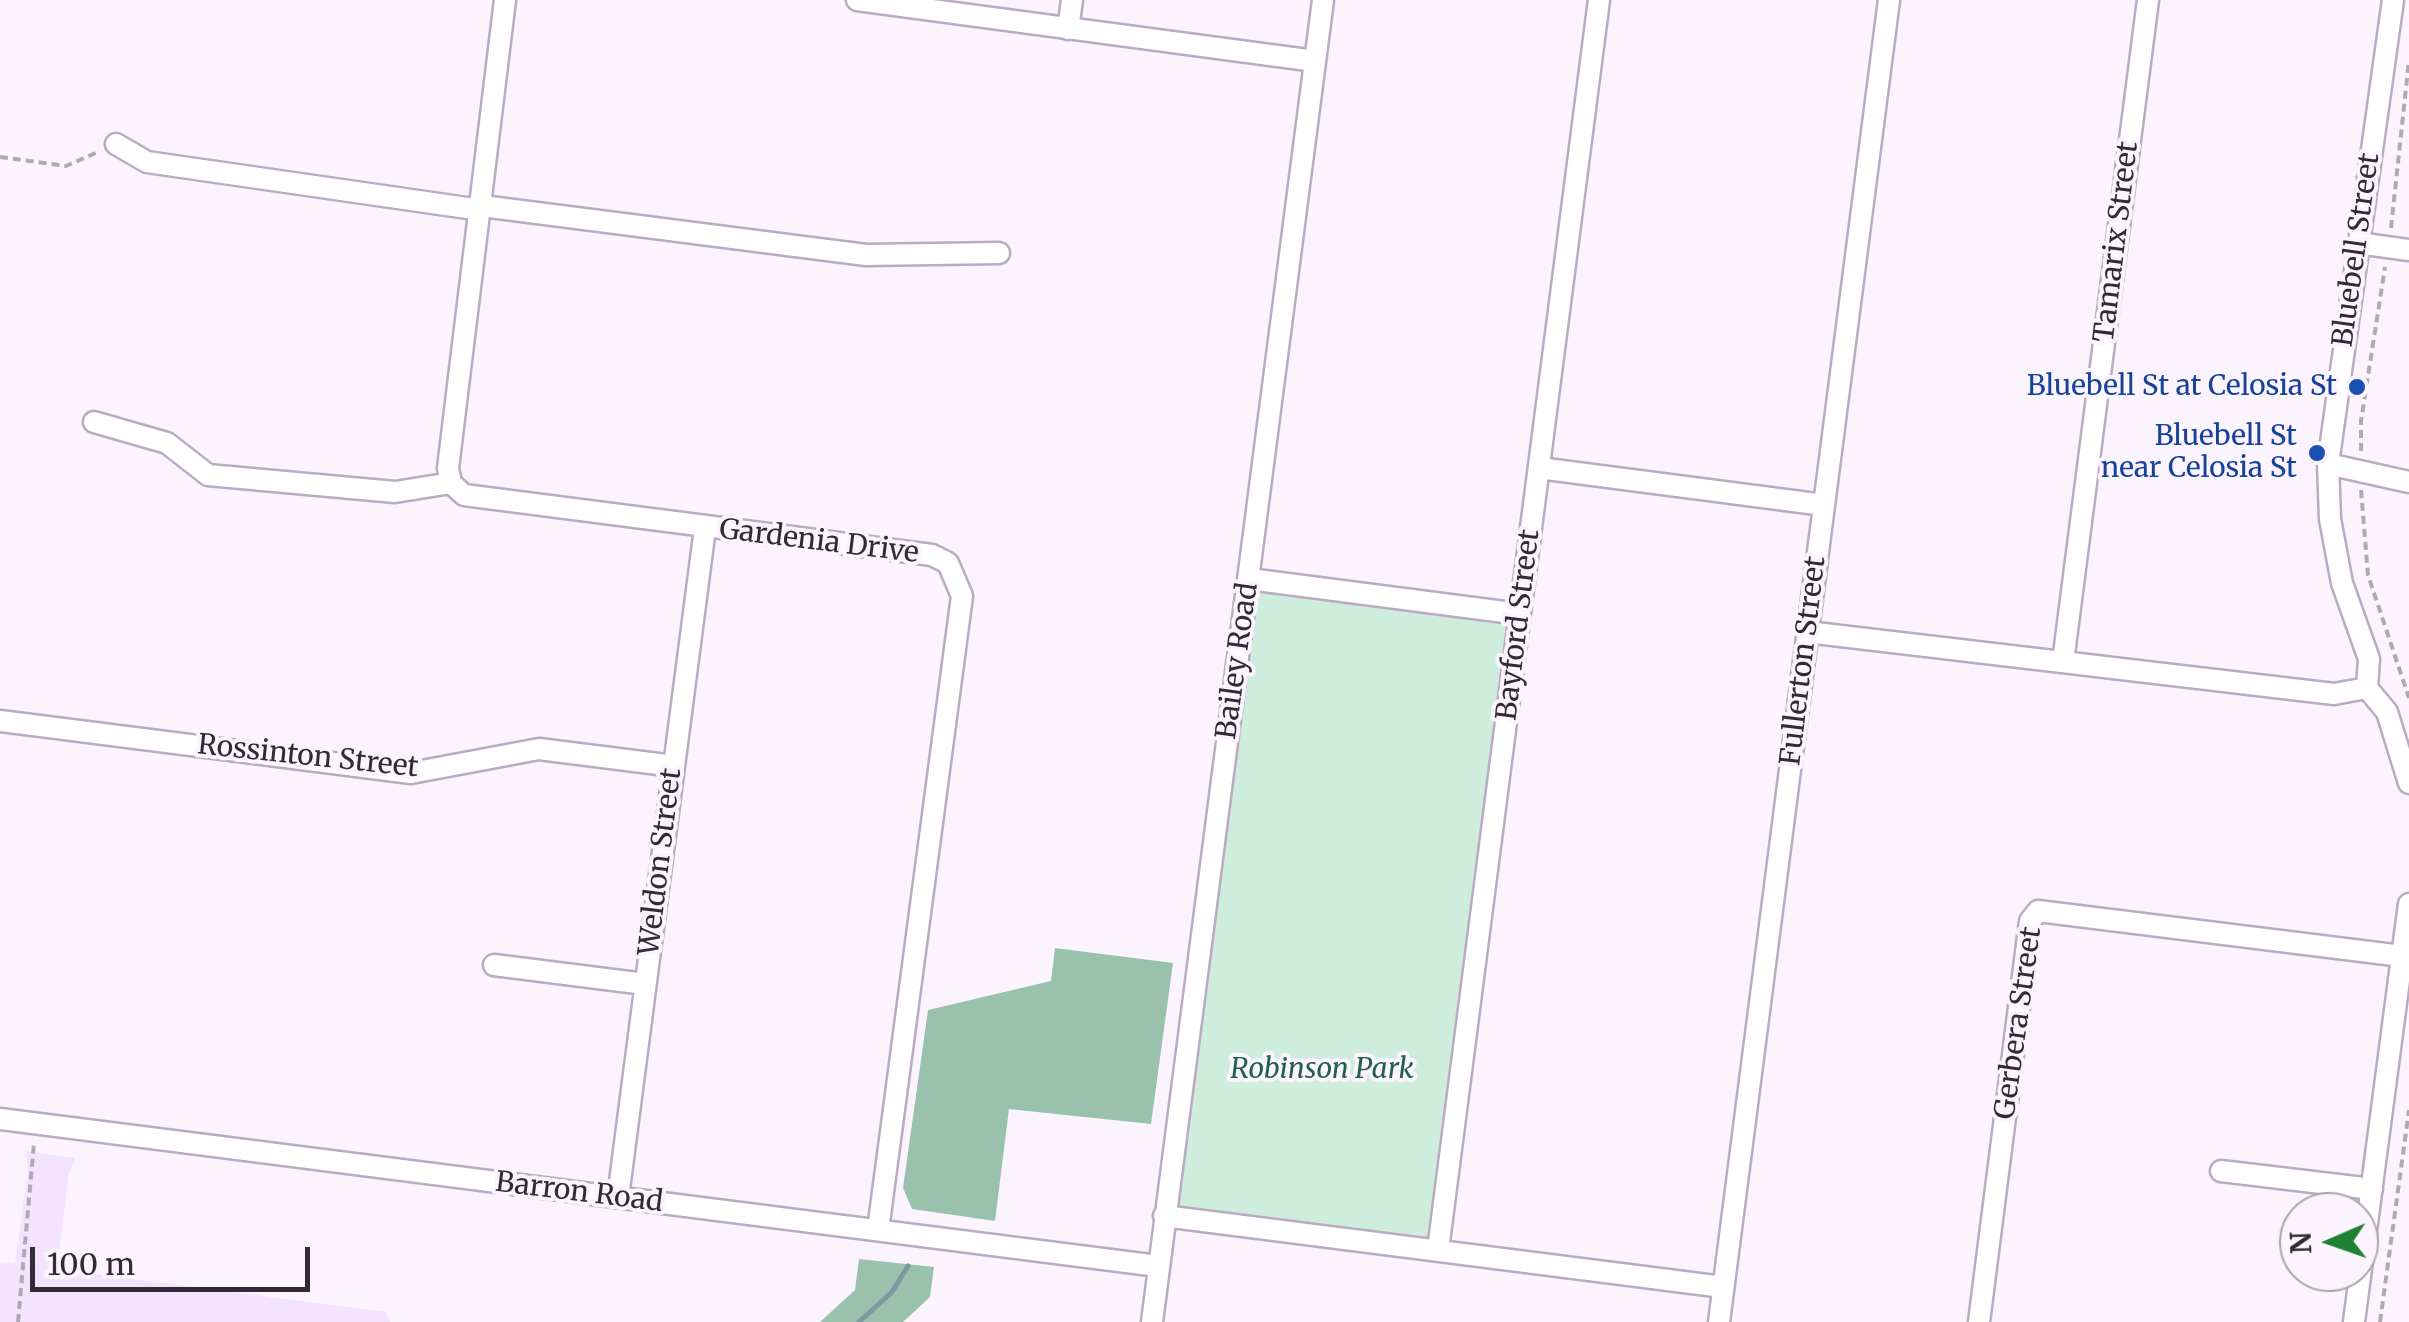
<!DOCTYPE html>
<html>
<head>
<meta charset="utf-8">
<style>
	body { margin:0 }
	#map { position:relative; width:2409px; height:1322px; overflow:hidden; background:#fbf4ff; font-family:Merriweather,serif }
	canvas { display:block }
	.north { position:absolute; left:2279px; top:1192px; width:100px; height:100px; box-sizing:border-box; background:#fbf4ff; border:2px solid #aba3ae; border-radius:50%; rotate:268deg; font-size:28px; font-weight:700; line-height:40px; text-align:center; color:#322a35 }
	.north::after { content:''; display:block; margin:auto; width:35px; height:45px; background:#218133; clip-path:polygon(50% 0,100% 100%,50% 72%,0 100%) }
	.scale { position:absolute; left:30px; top:1247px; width:280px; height:45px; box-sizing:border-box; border:5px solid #322a35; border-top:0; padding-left:12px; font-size:30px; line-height:35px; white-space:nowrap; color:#322a35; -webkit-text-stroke:8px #fbf4ff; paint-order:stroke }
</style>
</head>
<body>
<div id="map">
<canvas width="2409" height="1322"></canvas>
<div class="north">N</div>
<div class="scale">100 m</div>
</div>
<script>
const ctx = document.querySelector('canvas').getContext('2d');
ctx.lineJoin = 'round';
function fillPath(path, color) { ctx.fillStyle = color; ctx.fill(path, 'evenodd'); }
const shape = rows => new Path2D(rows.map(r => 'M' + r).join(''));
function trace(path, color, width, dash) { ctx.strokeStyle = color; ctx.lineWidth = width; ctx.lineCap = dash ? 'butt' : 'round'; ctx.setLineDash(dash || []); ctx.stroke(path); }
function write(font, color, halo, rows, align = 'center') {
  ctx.font = font + ' Merriweather,serif'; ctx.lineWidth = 8; ctx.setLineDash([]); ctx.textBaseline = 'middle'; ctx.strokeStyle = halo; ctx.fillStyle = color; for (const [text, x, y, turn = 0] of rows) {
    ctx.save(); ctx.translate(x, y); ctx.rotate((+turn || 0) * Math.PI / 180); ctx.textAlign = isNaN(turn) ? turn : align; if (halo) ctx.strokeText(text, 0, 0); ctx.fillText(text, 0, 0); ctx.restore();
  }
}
const built = shape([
	[25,1151,75,1158,69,1173,57,1269,386,1312,390,1322,0,1322,0,1262,15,1264,28,1169]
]);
const green = shape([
	[1249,579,1520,614,1438,1250,1164,1216]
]);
const forest = shape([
	[1055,948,1173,963,1151,1124,1009,1109,995,1221,912,1209,903,1188,928,1010,1051,981],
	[859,1259,934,1267,930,1297,903,1322,820,1322,855,1290]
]);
const stream = shape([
	[859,1322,892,1292,908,1266]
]);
const path = shape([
	[0,157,66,166,98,152],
	[2391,228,2409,60],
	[2361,451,2361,421,2385,267],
	[2361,490,2368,575,2409,698],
	[18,1322,34,1143],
	[2380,1322,2409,1110]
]);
const minor = shape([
	[857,0,1315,61],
	[2393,0,2328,464,2330,519,2342,583,2369,659,2367,688,2387,712,2409,783],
	[1068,29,1072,0],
	[116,144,147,162,467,208,490,207,866,255,999,253],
	[2358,243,2409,250],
	[94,422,167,443,208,475,395,492,451,483,464,495,932,555,948,563,962,596,878,1230],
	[2328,464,2409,482],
	[1539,468,1824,505],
	[451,483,448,468,505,0],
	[1249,579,1520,614],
	[1807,632,2334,694,2367,688],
	[2063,662,2148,0],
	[0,721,411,773,539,749,674,766],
	[494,965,645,984],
	[0,1119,1158,1266],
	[2221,1171,2372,1189],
	[618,1197,705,528],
	[1164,1216,1723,1287],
	[1438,1250,1599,0],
	[1152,1322,1323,0],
	[1719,1322,1889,0],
	[1979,1322,2030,921,2038,911,2402,956],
	[2354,1322,2409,904]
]);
const markers = [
	[2357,387,10,"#1a4fb4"],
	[2317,453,10,"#1a4fb4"]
];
const streetNames = [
	["Tamarix Street",2117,242,-83],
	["Bluebell Street",2357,250,-82],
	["Gardenia Drive",819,542,7],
	["Bayford Street",1519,625,-83],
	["Bailey Road",1238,661,-82],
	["Fullerton Street",1804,661,-83],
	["Rossinton Street",308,757,6],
	["Weldon Street",661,862,-83],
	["Gerbera Street",2019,1023,-82],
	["Barron Road",579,1193,7]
];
const transitNames = [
	["Bluebell St at Celosia St",2337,387],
	["Bluebell St",2297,437],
	["near Celosia St",2297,469]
];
const parkNames = [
	["Robinson Park",1322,1070]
];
fillPath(built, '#f5e2fe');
fillPath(green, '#cfeddc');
fillPath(forest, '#9ac1ac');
trace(stream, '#7b99a2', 5);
trace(minor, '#bcaac5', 25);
trace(path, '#b0a9b4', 4, [8, 5]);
trace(minor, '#fff', 20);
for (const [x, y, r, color] of markers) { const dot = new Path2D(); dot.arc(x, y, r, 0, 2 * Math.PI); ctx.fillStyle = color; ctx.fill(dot); trace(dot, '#fbf4ff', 4); }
write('28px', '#322a35', '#fbf4ff', streetNames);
write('28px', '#164399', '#fbf4ff', transitNames, 'right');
write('italic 28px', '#216145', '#fbf4ff', parkNames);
</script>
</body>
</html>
